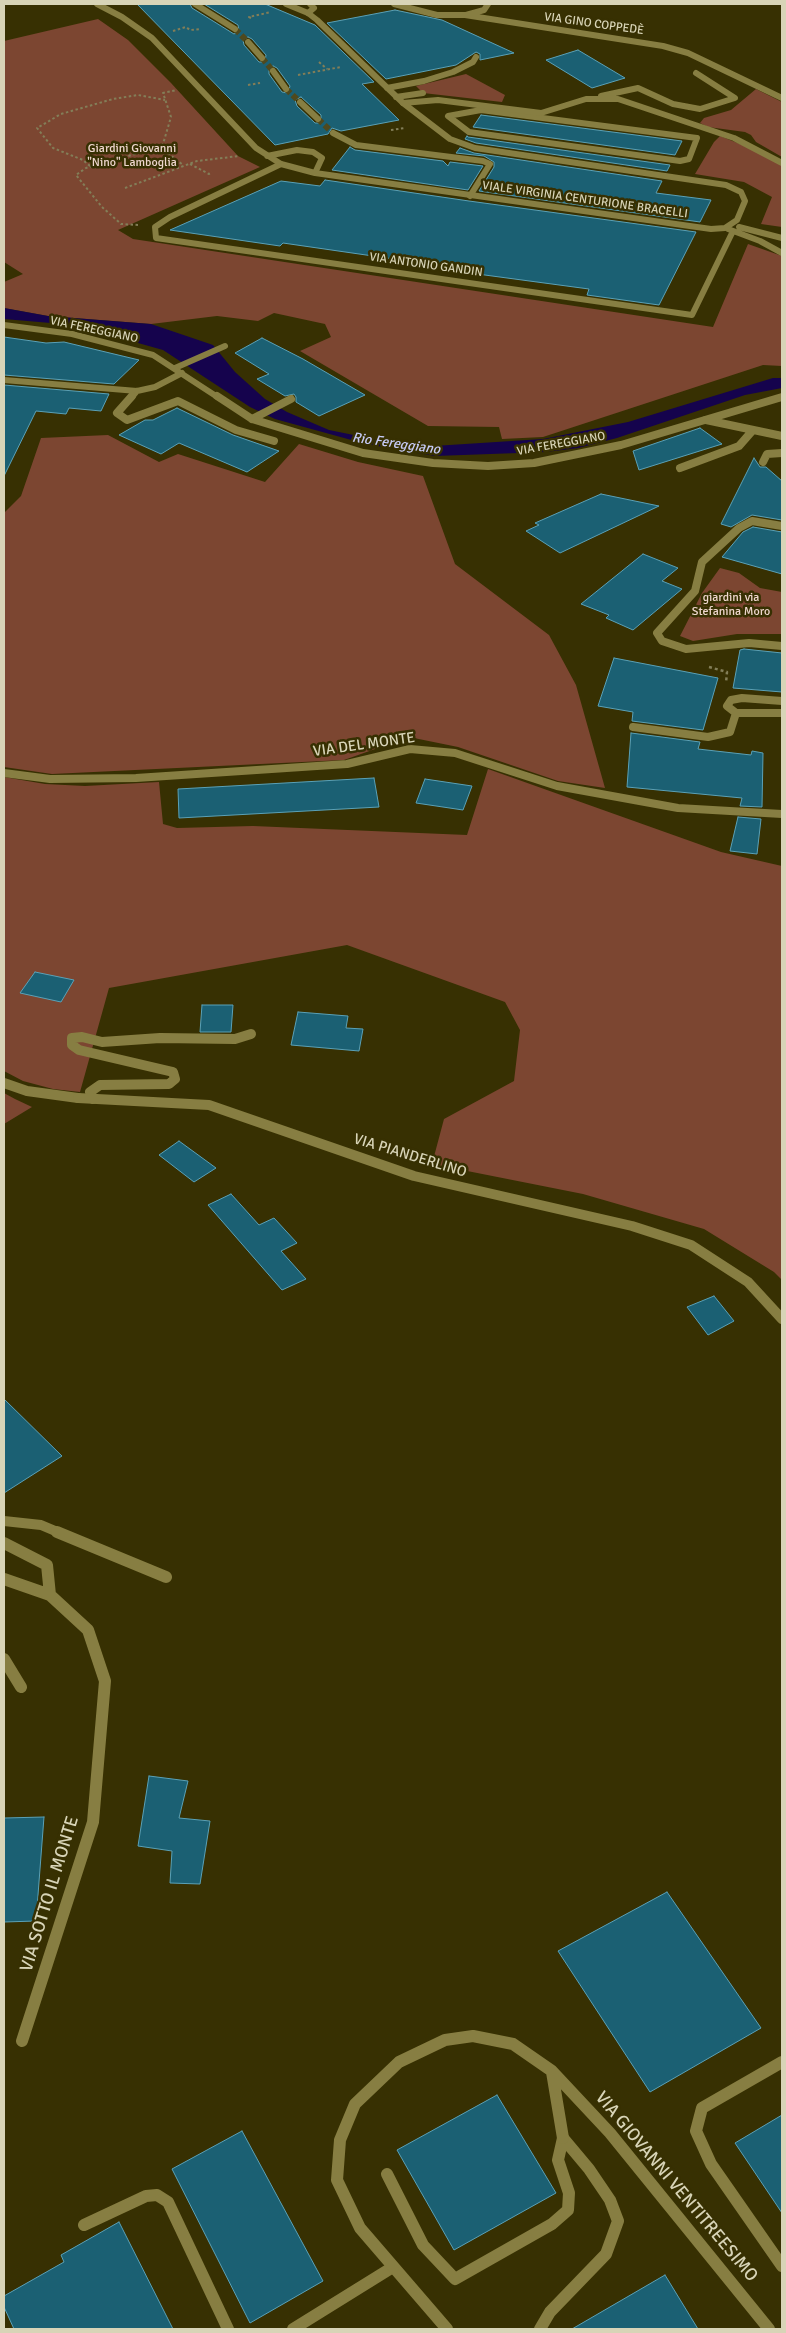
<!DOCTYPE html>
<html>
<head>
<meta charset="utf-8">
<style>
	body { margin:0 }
	#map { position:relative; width:786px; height:2333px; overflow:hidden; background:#373002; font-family:Signika,sans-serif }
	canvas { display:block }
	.frame { position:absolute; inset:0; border:5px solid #d8d4b7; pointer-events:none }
</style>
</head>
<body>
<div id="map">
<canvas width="786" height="2333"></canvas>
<div class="frame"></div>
</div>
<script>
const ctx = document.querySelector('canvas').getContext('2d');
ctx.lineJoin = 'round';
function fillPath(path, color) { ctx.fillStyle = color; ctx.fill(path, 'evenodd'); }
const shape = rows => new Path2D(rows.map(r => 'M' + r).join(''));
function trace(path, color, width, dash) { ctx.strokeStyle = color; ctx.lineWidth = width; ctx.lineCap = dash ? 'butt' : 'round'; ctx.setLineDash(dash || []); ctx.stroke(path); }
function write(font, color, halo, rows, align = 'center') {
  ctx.font = font + ' Signika,sans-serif'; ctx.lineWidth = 5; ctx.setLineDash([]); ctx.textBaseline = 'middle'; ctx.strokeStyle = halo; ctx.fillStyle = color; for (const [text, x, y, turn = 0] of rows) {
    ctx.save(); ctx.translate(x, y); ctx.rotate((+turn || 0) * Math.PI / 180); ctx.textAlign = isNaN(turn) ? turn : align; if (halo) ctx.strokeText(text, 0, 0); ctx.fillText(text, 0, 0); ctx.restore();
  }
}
const green = shape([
	[98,19,128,40,171,83,238,156,260,167,118,230,133,239,713,327,748,244,782,256,782,366,763,365,543,437,502,439,499,427,428,426,300,351,331,337,325,324,274,313,258,321,217,316,151,324,48,316,4,308,4,282,23,274,4,262,4,41],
	[466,74,505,95,502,102,423,93,416,86],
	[756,89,782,102,782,157,756,142,751,135,745,132,708,127,700,123,704,118,731,110],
	[720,136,745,146,782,165,782,227,761,224,772,197,744,182,695,174,714,142],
	[108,435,159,462,178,454,265,482,299,444,358,462,423,476,455,564,549,635,576,685,605,788,558,781,458,747,409,737,344,760,52,774,4,767,4,513,21,496,41,438],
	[720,568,739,573,760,588,782,592,782,634,737,634,693,641,680,636,702,593],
	[488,769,721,852,782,866,782,1280,774,1272,704,1229,583,1194,432,1164,444,1119,514,1081,520,1030,505,1002,347,945,109,988,80,1092,53,1089,23,1081,4,1071,4,777,45,784,85,786,159,782,163,824,177,828,253,826,467,835],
	[4,1093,15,1099,32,1107,4,1124]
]);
const water = shape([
	[4,308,48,316,151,324,213,345,235,372,265,399,287,412,329,430,393,443,434,446,543,439,628,422,773,378,782,378,782,388,745,395,617,438,578,448,546,452,435,456,366,444,275,419,250,407,163,350,74,325,4,319]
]);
const building = shape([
	[137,4,190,4,192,8,234,34,239,31,238,25,204,4,265,4,315,25,374,82,362,84,399,120,341,131,332,128,328,134,275,145,137,4],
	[248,37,252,39,266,55,265,62,259,62,244,45,243,40,248,37],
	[273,66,277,68,290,86,288,93,282,92,269,74,269,69,273,66],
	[301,97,321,115,321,123,315,123,297,106,295,100,301,97],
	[395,10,442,20,514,53,480,60,480,54,476,52,456,65,386,79,327,23,395,10],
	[578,50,625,78,592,88,546,60,578,50],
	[481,115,682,141,675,155,473,127,481,115],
	[467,136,468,137,670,165,667,171,476,143,465,139,467,136],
	[350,147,355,150,443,161,448,166,450,162,483,166,468,190,332,170,350,147],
	[460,148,474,153,662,181,656,193,711,200,700,222,479,191,494,167,494,162,484,156,456,153,460,148],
	[325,180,469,201,696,232,659,305,587,295,589,289,455,271,456,268,283,243,280,246,170,230,281,181,320,186,325,180],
	[4,337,46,343,64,342,139,360,114,384,4,375,4,337],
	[262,338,303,359,365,395,319,416,296,402,296,397,294,394,285,396,257,379,269,374,235,353,262,338],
	[4,385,109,394,101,411,69,408,66,414,36,411,4,476,4,385],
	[177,408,233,435,279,451,247,472,179,443,161,454,119,435,145,420,153,420,177,408],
	[700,428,722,444,639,470,633,451,700,428],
	[754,458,760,467,766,467,782,481,782,520,752,515,731,527,721,524,754,458],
	[601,494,659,506,560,553,526,531,539,525,535,523,601,494],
	[753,527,782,532,782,574,722,557,743,532,753,527],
	[643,554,678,568,662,581,682,589,633,630,606,618,609,615,581,604,643,554],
	[744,649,782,653,782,692,733,688,740,650,744,649],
	[614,658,718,678,703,730,632,721,633,712,598,706,614,658],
	[631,733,700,742,698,749,751,755,752,751,763,753,762,807,740,806,742,798,627,787,631,733],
	[374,778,379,807,179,818,178,789,374,778],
	[425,779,472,786,463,810,416,803,425,779],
	[738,817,761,819,757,854,730,851,738,817],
	[35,972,74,980,61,1002,20,993,35,972],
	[202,1005,233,1005,231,1032,200,1032,202,1005],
	[298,1012,348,1016,346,1028,363,1029,359,1051,291,1045,298,1012],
	[179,1141,216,1168,194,1182,159,1155,179,1141],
	[231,1194,259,1225,274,1218,297,1243,281,1251,306,1279,282,1290,208,1205,231,1194],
	[714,1296,734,1321,708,1335,687,1307,714,1296],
	[4,1399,62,1456,4,1493,4,1399],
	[149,1776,188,1781,179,1818,210,1821,200,1884,170,1883,172,1851,138,1846,149,1776],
	[44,1817,36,1921,4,1922,4,1818,44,1817],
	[667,1892,761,2028,650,2092,558,1951,667,1892],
	[497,2095,556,2193,454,2250,397,2150,497,2095],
	[782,2115,782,2213,735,2143,782,2115],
	[242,2131,323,2281,250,2323,172,2169,242,2131],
	[119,2222,173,2329,14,2329,4,2307,4,2296,64,2262,61,2255,119,2222],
	[665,2275,698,2329,572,2329,665,2275]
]);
const minorTunnel = shape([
	[235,29,248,42],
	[262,58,273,71],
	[286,89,300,102],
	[318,119,333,133]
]);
const pathFar1 = shape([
	[251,18,249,17,271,12],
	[173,31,186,27,190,30,201,29],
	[319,62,327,69],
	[298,75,341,67],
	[248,85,260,83],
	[391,130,405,128],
	[160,147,183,165],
	[190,164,209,174,212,172],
	[90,166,83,160,53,148,37,128,61,114,113,99,138,95,165,100],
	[125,188,197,161,239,156],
	[138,225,121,224,102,207,76,175,86,168,160,147,163,144,171,117,163,93,177,90]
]);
const path = shape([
	[709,667,727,672,726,683]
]);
const serviceFar2 = shape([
	[387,88,424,81,453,72,473,62,476,57],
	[396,97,423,93]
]);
const serviceFar1 = shape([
	[93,1099,90,1092,100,1085,169,1084,175,1079,173,1072,79,1050,72,1045,72,1038,82,1037,102,1042,160,1038,235,1039,251,1034]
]);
const service = shape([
	[782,2062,702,2108,696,2131,711,2164,782,2266],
	[387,2174,423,2245,455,2279,552,2224,568,2210,569,2193,558,2160,563,2138],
	[84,2225,146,2196,157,2195,168,2202,228,2329],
	[293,2329,393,2267],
	[540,2329,550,2312,606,2254,618,2221,610,2200,589,2169,563,2138]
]);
const pedestrianFar1 = shape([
	[481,110,697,138,689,159,680,161,469,132,448,116,481,110]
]);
const pedestrian = shape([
	[4,1083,27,1091,78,1098]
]);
const minorFar3 = shape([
	[195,4,235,29],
	[394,4,437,15,465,15,663,46,688,53,782,98],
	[308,13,314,8,310,4],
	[466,15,484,10,488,4],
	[248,42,262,58],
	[273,71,286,89],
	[601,96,638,88,673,104,700,109,735,98,696,73],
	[300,102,318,119],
	[403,103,438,100,541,113,586,99,618,99,734,138,782,163],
	[333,133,356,145,483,161,490,164,470,196],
	[281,164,170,217,155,227,156,238,692,315,733,231],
	[739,227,782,238],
	[728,229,760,241,782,253],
	[175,368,225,346],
	[4,380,137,391,155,387,182,373],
	[131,398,137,391]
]);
const minorFar2 = shape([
	[132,396,117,413,127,420,178,401,236,430,274,441],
	[252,419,291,399],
	[706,420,782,436],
	[763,462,767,454,782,453],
	[680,468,739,446,753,430],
	[782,526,752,521,739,528,702,562,695,591,657,633,662,641,686,649,749,643,782,646],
	[736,713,782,713],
	[633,727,708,737,730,732,736,713,727,706,731,700,742,698,782,701],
	[4,773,50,779,136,778,347,764,410,749,455,753,557,786,678,808,782,814]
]);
const minorFar1 = shape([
	[78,1098,209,1105,414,1176,632,1226,691,1245,748,1282,782,1319],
	[4,1521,41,1525,60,1533]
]);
const minor = shape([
	[57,1532,166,1577],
	[4,1543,47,1565,50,1595],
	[4,1579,50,1595,88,1630,105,1681,93,1822,22,2041],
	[4,1659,21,1687],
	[552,2072,563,2138],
	[447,2329,360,2228,337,2180,340,2140,355,2104,399,2062,445,2040,473,2036,513,2044,552,2071,610,2133,769,2329]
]);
const tertiaryFar1 = shape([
	[97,4,122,17,152,38,256,148,281,164,315,173,711,229,725,228,737,220,745,201,741,192,726,185,475,148,450,139,403,103,317,20,308,13,286,4],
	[267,156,297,150,313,152,322,158,315,173],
	[4,325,72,334,153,355,219,398],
	[780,398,782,397]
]);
const tertiary = shape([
	[217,396,252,419,363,453,433,463,488,466,534,463,621,445,782,397]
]);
const farStreetnames = [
	["VIA GINO COPPEDÈ",594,24,8],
	["VIALE VIRGINIA CENTURIONE BRACELLI",585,200,8],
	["VIA ANTONIO GANDIN",426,265,8],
	["VIA FEREGGIANO",94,330,12],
	["VIA FEREGGIANO",561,444,-10]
];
const farParknames = [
	["Giardini Giovanni",132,149],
	["\"Nino\" Lamboglia",132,163],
	["giardini via",731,598],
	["Stefanina Moro",731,612]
];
const farWaternames = [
	["Rio Fereggiano",396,444,8]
];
const streetNames = [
	["VIA DEL MONTE",364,745,-8],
	["VIA PIANDERLINO",410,1156,17]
];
const nearStreetnames = [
	["VIA SOTTO IL MONTE",50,1894,-73],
	["VIA GIOVANNI VENTITREESIMO",676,2187,50]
];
fillPath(green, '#7c4631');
fillPath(water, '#15034d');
fillPath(building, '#1b6073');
trace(building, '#5aa1b7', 1);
trace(minorTunnel, '#4f491d', 6, [6, 3]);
trace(pathFar1, '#837e58', 2, [2.5, 2.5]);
trace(path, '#837e58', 2.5, [3, 3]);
trace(serviceFar2, '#877e42', 6);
trace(serviceFar1, '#877e42', 10);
trace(service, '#877e42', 12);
trace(pedestrianFar1, '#877e42', 6);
trace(pedestrian, '#877e42', 10);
trace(minorFar3, '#877e42', 6);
trace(minorFar2, '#877e42', 8);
trace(minorFar1, '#877e42', 10);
trace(minor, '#877e42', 12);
trace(tertiaryFar1, '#877e42', 6);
trace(tertiary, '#877e42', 8);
write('12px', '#d8d4b7', '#373002', farStreetnames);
write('12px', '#efd7ce', '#373002', farParknames);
write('italic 14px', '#c6caf5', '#373002', farWaternames);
write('15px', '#d8d4b7', '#373002', streetNames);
write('18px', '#d8d4b7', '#373002', nearStreetnames);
</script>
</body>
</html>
